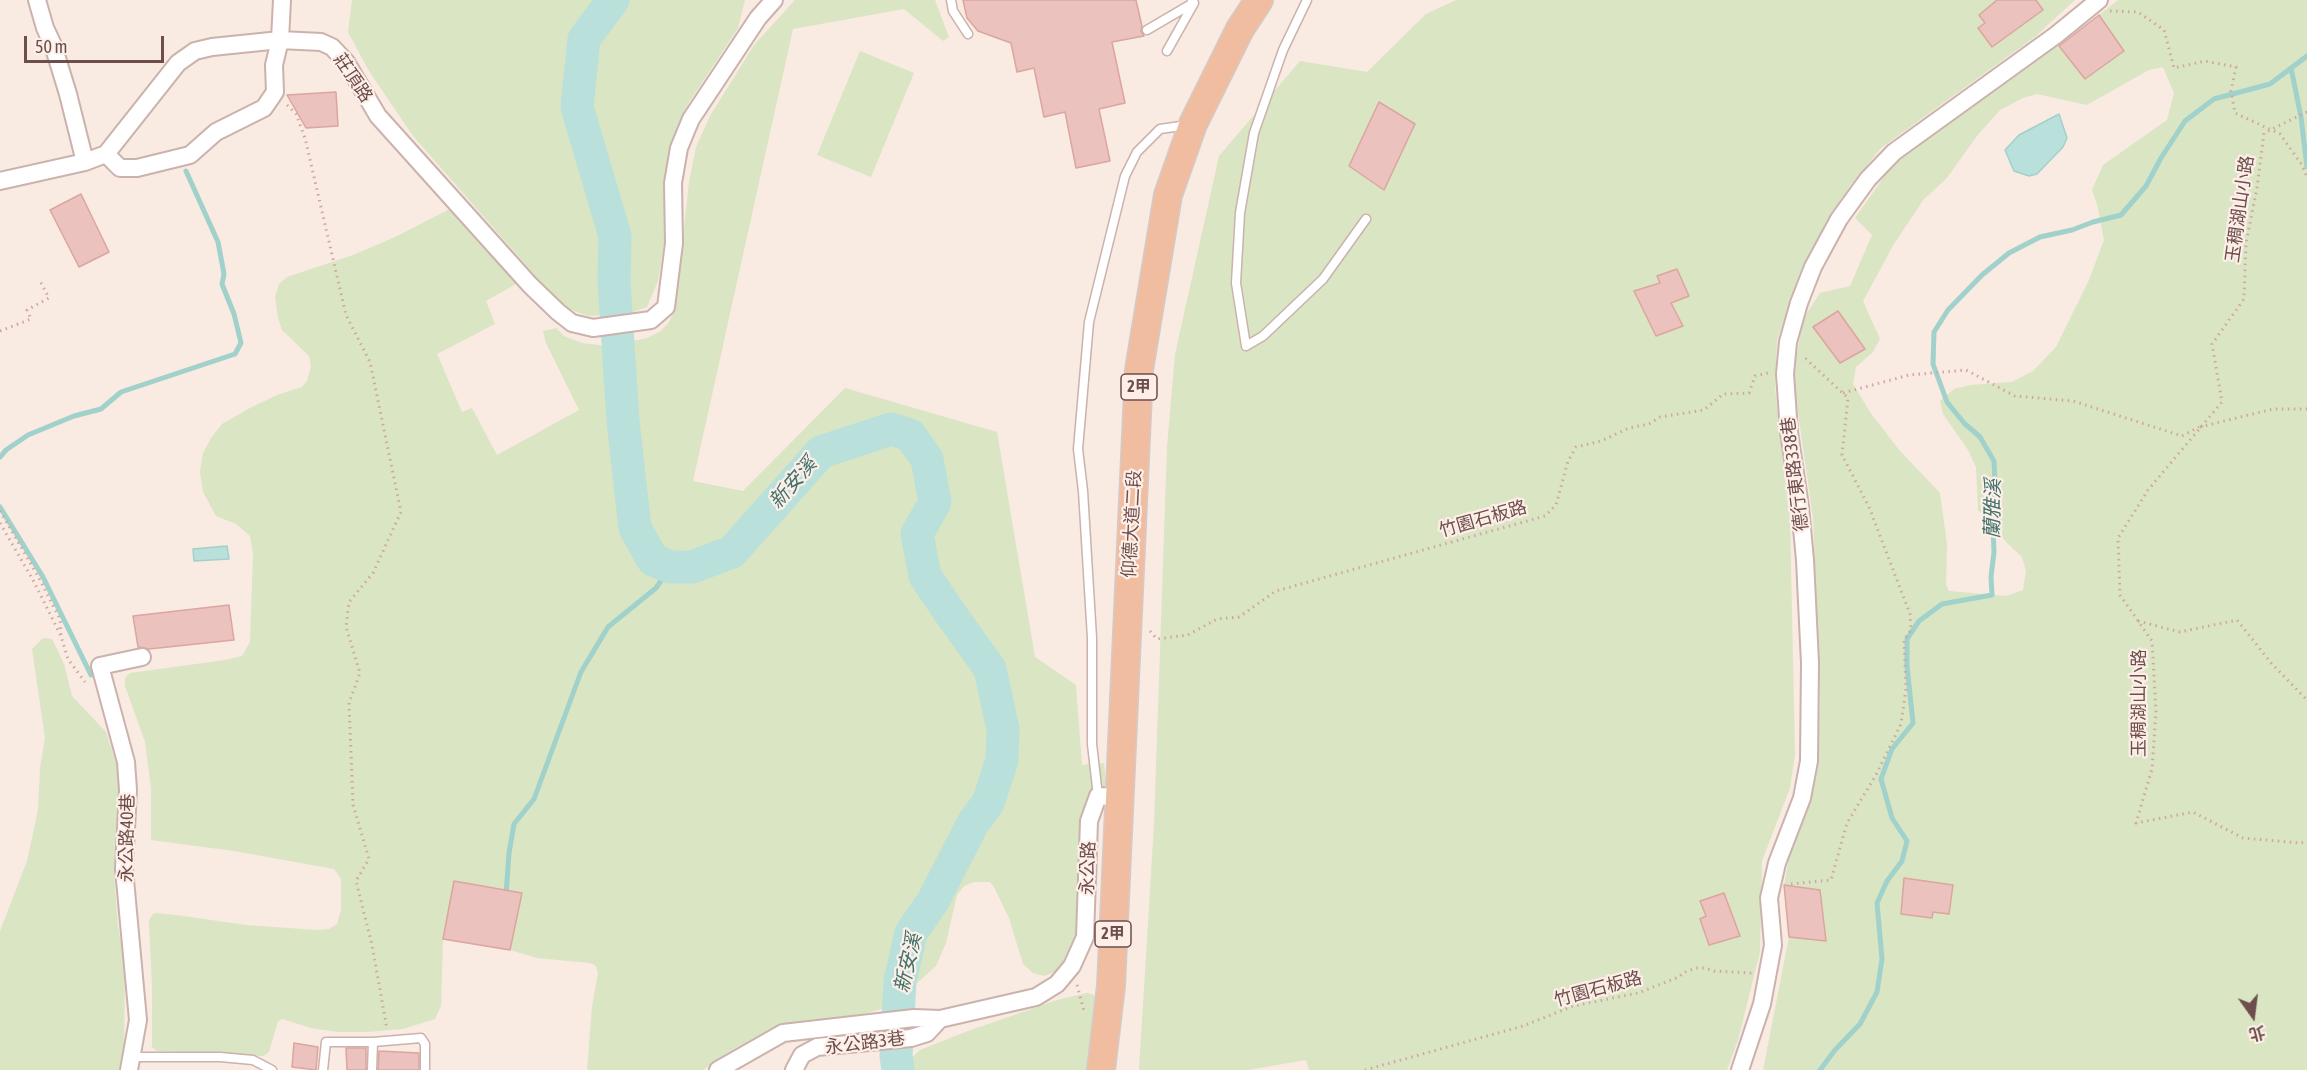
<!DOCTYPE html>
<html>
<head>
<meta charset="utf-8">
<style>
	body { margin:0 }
	#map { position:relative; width:2307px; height:1070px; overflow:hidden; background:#f9eae2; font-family:"Asap Condensed","Noto Sans TC",sans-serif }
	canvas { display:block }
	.north { position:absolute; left:2223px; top:986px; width:60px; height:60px; -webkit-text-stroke:4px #fdefe8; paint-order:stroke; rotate:166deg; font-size:16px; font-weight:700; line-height:24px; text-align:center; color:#6e4e4c }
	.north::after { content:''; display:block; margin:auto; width:21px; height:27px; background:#6e4e4c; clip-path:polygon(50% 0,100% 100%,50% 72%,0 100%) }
	.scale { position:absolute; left:24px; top:36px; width:140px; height:27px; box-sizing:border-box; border:3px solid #6e4e4c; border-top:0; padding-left:8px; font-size:18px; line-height:21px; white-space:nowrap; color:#6e4e4c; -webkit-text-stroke:4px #fdefe8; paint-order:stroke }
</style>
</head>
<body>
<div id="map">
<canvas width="2307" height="1070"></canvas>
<div class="north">北</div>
<div class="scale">50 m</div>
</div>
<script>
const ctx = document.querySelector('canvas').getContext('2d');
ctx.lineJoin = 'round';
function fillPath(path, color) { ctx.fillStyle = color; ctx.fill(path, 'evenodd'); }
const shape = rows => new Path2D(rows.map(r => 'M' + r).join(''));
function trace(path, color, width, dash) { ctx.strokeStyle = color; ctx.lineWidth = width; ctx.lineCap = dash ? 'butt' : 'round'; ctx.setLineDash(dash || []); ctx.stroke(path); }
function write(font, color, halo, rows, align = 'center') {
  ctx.font = font + ' "Asap Condensed","Noto Sans TC",sans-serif'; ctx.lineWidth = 4.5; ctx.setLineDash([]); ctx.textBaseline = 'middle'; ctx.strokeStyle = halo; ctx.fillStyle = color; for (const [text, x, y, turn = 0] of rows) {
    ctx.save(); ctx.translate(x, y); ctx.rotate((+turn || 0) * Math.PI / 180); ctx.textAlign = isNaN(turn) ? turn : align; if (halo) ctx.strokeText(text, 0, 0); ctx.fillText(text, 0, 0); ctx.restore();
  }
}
const green = shape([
	[352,0,745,0,738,28,688,104,670,145,667,224,658,281,647,307,628,314,588,316,569,309,554,297,413,136,369,71,348,32],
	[795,0,935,0,949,37,943,41,904,9,793,29,693,481,743,491,845,388,997,432,1035,657,1076,685,1082,765,1104,763,1107,792,1093,795,1081,937,1063,967,1055,972,1044,976,1033,973,1023,964,1009,918,994,887,990,882,974,882,964,886,957,895,946,943,936,966,891,1006,852,1018,779,1026,735,1048,703,1070,587,1070,592,1007,598,973,596,966,590,963,537,958,510,950,522,893,454,881,443,939,441,1006,435,1019,403,1029,366,1032,338,1032,311,1028,282,1019,278,1021,269,1052,263,1056,157,1051,152,1047,152,987,149,921,152,915,155,913,176,915,246,925,317,930,329,929,337,924,341,910,341,879,334,869,234,851,151,840,151,788,145,742,125,686,125,678,130,673,225,660,242,656,250,642,253,554,250,536,236,524,216,516,203,492,200,472,203,453,211,438,222,424,248,409,277,395,302,387,307,381,311,367,309,356,282,330,278,318,275,297,279,284,287,277,353,255,395,237,448,210,455,210,516,284,486,301,495,324,437,354,462,412,472,408,497,455,579,410,546,343,543,331,556,328,564,336,582,343,608,346,647,338,661,331,669,322,675,310,689,182,696,147,710,116,754,45],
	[1456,0,2075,0,2036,36,1881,148,1850,186,1797,281,1777,340,1775,388,1790,520,1795,754,1790,788,1762,861,1760,952,1738,1040,1727,1070,1309,1070,1306,1060,1248,1070,1139,1070,1154,824,1167,447,1175,354,1219,156,1300,61,1367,72,1426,14],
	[2118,0,2307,0,2307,1070,1763,1070,1789,937,1825,940,1820,890,1784,885,1791,846,1818,762,1820,695,1813,518,1793,377,1803,319,1820,293,1850,286,1872,235,1855,218,1896,160,2058,45,2086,79,2124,51,2099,15],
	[2163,67,2174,93,2167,120,2103,165,2092,190,2097,204,2104,240,2089,280,2056,347,2033,371,2012,382,1970,385,1954,389,1940,401,1943,414,1968,450,1976,467,1978,510,2008,544,2022,557,2026,571,2023,590,2006,596,1949,591,1946,585,1947,545,1940,493,1900,451,1870,412,1853,384,1856,367,1873,352,1880,339,1863,301,1894,244,1924,199,1946,179,1977,136,2000,110,2023,98,2037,94,2087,105,2149,70],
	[1838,311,1865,349,1841,363,1814,327],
	[1904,878,1953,885,1949,914,1933,912,1931,918,1901,914],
	[860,51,914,73,871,177,817,155],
	[43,638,52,639,64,664,72,696,106,732,121,778,114,874,118,927,125,963,124,1056,119,1070,0,1070,0,931,27,861,38,810,40,768,45,738,32,649],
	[1087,993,1094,995,1102,1003,1097,1070,907,1070,909,1060,920,1050,968,1031,1057,1000]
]);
const water = shape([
	[2059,114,2067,138,2063,147,2037,174,2029,176,2014,171,2005,150,2019,135,2059,114],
	[227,546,229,559,194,561,193,549,227,546]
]);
const stream = shape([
	[2291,68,2301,117,2307,167],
	[0,457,6,450,28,435,74,416,101,409,121,392,235,354,241,343,234,314,222,284,224,274,218,242,186,171],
	[0,507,43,577,91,675],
	[506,895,509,853,514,824,534,799,581,672,608,627,656,588,670,567],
	[1820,1070,1835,1050,1860,1024,1877,992,1882,959,1877,903,1887,881,1902,861,1907,841,1892,818,1881,779,1892,749,1913,723,1907,666,1907,639,1919,621,1942,604,1992,595,1991,577,1994,552,1992,501,1995,483,1994,461,1980,437,1964,423,1947,402,1933,364,1934,332,1948,310,1982,275,2009,253,2040,237,2072,230,2093,222,2121,215,2146,186,2161,158,2185,121,2214,99,2270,84,2307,56]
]);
const river = shape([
	[613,0,584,39,577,107,615,236,614,281,623,421,635,528,653,560,670,567,692,567,732,552,821,452,891,429,910,435,927,459,935,502,917,534,925,576,950,613,990,669,1003,729,1002,760,988,803,973,823,933,901,911,933,900,981,896,1056,898,1070]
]);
const building = shape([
	[963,0,1136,0,1142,26,1141,31,1144,36,1112,42,1125,103,1099,109,1110,161,1076,168,1065,112,1044,117,1034,68,1017,72,1011,43,978,31,967,18,963,0],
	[1997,0,2036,0,2043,10,1992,47,1978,28,1985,23,1979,15,1997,0],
	[2099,15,2124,51,2085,79,2059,46,2099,15],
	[336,92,338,126,306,128,287,95,336,92],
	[1379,102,1415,124,1384,190,1349,166,1379,102],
	[81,194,109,252,79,267,50,210,81,194],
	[1677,269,1689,296,1671,303,1683,326,1656,336,1634,291,1660,283,1657,276,1677,269],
	[1838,311,1865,349,1840,363,1813,327,1838,311],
	[229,605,234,640,149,649,138,647,133,616,229,605],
	[1904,878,1953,885,1949,914,1933,912,1932,918,1901,914,1904,878],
	[454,881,522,893,510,950,443,939,454,881],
	[1784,885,1820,890,1826,941,1789,937,1784,885],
	[1724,893,1740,936,1709,945,1700,919,1706,916,1700,901,1724,893],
	[294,1043,318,1047,316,1070,292,1067,294,1043],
	[346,1048,366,1048,366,1070,347,1070,346,1048],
	[379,1051,419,1053,419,1070,378,1070,379,1051]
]);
const path = shape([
	[2110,11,2138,12,2164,30,2174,68,2205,61,2236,67,2231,91,2235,113,2280,134,2302,165,2307,177],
	[287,105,296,114,305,138,346,315,370,362,401,512,373,573,349,602,346,627,360,673,349,703,353,805,369,859,356,881,372,945,387,1029],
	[2307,112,2264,133,2257,188,2246,243,2244,299,2212,344,2222,402,2148,490,2118,538,2120,595,2152,641,2156,712,2152,769,2136,823,2193,812,2243,838,2300,843,2307,842],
	[0,331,31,319,27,310,49,298,40,281],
	[1843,393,1909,375,1966,370,2015,396,2073,401,2182,436,2199,427],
	[2200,427,2273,409,2307,409],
	[0,511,39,578,60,619,61,635],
	[0,523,33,580,61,636,68,659,85,682],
	[2138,621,2180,632,2237,620,2272,664,2307,700],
	[1150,631,1157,639,1188,635,1217,619,1239,617,1276,591,1545,516,1556,505,1568,461,1576,447,1601,441,1629,428,1649,424,1660,417,1704,410,1723,394,1749,393,1755,376,1768,373],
	[1791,884,1831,880,1847,823,1876,775,1901,724,1906,689,1904,640,1911,630,1910,614,1869,507,1842,455,1848,398,1806,359,1802,359],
	[1077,985,1084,1011],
	[1365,1070,1523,1026,1573,1006,1638,993,1679,977,1683,973,1696,968,1705,968,1714,971,1752,973]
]);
const lane = shape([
	[951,0,953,11,968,34],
	[1307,0,1283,50,1254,133,1240,213,1236,283,1246,346,1263,336,1323,279,1366,219],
	[1147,30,1193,3],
	[1167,51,1194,3,1192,0],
	[1098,796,1092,744,1092,638,1083,491,1078,449,1089,322,1125,176,1137,152,1160,129,1188,125],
	[131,1057,220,1057,253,1060,272,1070],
	[323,1070,326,1042,373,1042,421,1038,425,1044,425,1070],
	[372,1070,373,1042]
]);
const street = shape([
	[37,0,45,28,53,45,68,94,85,162],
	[106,154,120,168,137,168,190,155,216,132,264,108,275,92,274,65,280,40,282,0],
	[0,181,85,162,106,154,178,63,195,51,212,47,280,40,321,42,332,47,346,62,378,116,530,285,558,312,572,323,593,328,651,320,666,307,674,243,673,183,679,148,691,119,758,18,774,0],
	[129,1070,138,1020,124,869,128,790,126,762,100,666,142,657],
	[718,1070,783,1033,914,1018,940,1019,1036,997,1057,984,1072,966,1085,937,1089,821,1098,796,1118,797],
	[794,1070,802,1055,817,1047,911,1038,927,1033,940,1019],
	[1740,1070,1762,1004,1773,945,1769,898,1777,863,1802,798,1809,761,1810,663,1805,560,1800,507,1789,432,1785,374,1788,342,1799,303,1813,267,1839,219,1868,179,1894,152,2056,35,2099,0]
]);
const primary = shape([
	[1101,1070,1111,986,1139,370,1168,195,1193,124,1240,29,1259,0]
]);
const shields = [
	[1139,387,36],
	[1113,934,36]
];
const shieldNames = [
	["2甲",1139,387],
	["2甲",1113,934]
];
const streetNames = [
	["莊頂路",353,78,56],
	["玉稠湖山小路",2240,209,-82],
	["德行東路338巷",1795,474,-97],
	["竹園石板路",1483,519,-16],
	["仰德大道二段",1132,524,-87],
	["玉稠湖山小路",2139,703,-90],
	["永公路40巷",127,838,-89],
	["永公路",1088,868,-88],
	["竹園石板路",1598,989,-15],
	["永公路3巷",865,1043,-7]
];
const waterNames = [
	["新安溪",793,483,-49],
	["蘭雅溪",1993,509,-89],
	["新安溪",908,963,-77]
];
fillPath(green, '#dae5c3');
fillPath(water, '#b9e0db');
trace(water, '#a1d1cb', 1.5);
trace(stream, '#a1d1cb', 5);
trace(river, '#b9e0db', 33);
fillPath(building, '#ebc2bd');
trace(building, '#dca59f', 1.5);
trace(lane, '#cbb2ad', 11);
trace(street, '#cbb2ad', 20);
trace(primary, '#d4cac9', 30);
trace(path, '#d0a6a1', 3, [1.5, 4.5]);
trace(lane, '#fff', 8);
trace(street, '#fff', 16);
trace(primary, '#f1bda1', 27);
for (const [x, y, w] of shields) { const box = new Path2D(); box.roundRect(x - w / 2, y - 13, w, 26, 4.5); ctx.fillStyle = '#fdefe8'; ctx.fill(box); trace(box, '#6e4e4c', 1.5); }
write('bold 16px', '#6e4e4c', null, shieldNames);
write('18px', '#6e4e4c', '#fdefe8', streetNames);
write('italic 20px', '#42726c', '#fdefe8', waterNames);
</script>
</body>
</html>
